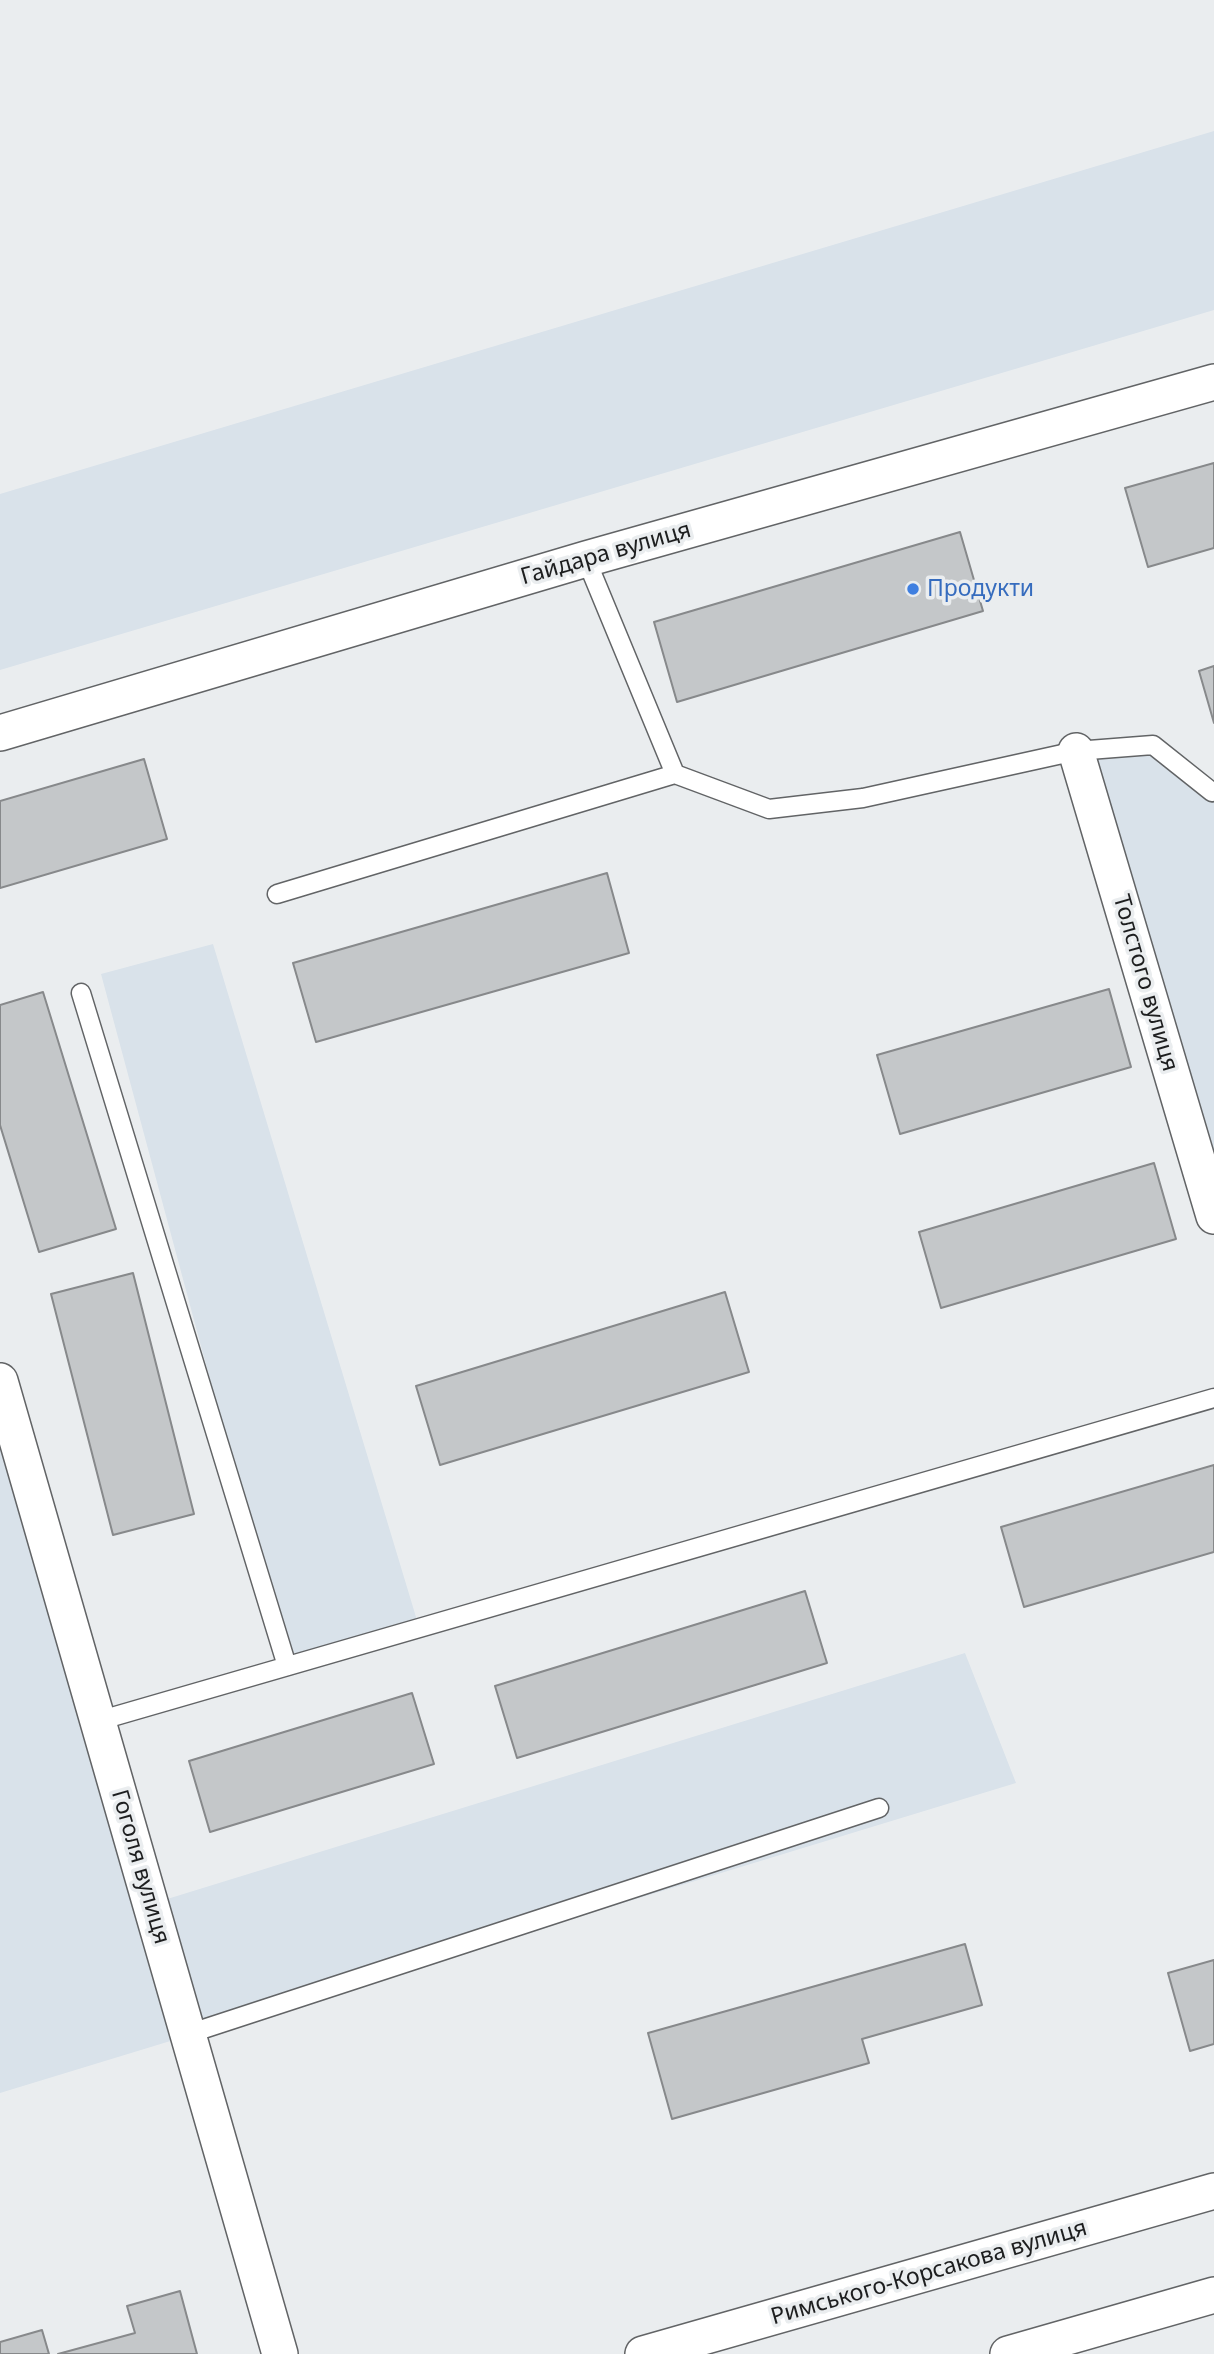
<!DOCTYPE html>
<html>
<head>
<meta charset="utf-8">
<style>
	body { margin:0 }
	canvas { display:block; background:#eaedef }
</style>
</head>
<body>
<canvas width="1214" height="2354"></canvas>
<script>
const ctx = document.querySelector('canvas').getContext('2d');
ctx.lineJoin = 'round';
function fillPath(path, color) { ctx.fillStyle = color; ctx.fill(path, 'evenodd'); }
const shape = rows => new Path2D(rows.map(r => 'M' + r).join(''));
function trace(path, color, width, dash) { ctx.strokeStyle = color; ctx.lineWidth = width; ctx.lineCap = dash ? 'butt' : 'round'; ctx.setLineDash(dash || []); ctx.stroke(path); }
function write(font, color, halo, rows, align = 'center') {
  ctx.font = font + ' "Noto Sans",sans-serif'; ctx.lineWidth = 7; ctx.setLineDash([]); ctx.textBaseline = 'middle'; ctx.strokeStyle = halo; ctx.fillStyle = color; for (const [text, x, y, turn = 0] of rows) {
    ctx.save(); ctx.translate(x, y); ctx.rotate((+turn || 0) * Math.PI / 180); ctx.textAlign = isNaN(turn) ? turn : align; if (halo) ctx.strokeText(text, 0, 0); ctx.fillText(text, 0, 0); ctx.restore();
  }
}
const built = shape([
	[1214,131,1214,310,0,670,0,494],
	[1153,745,1214,799,1214,1216,1076,751],
	[213,944,419,1627,287,1666,101,974],
	[0,1381,151,1904,965,1653,1016,1783,0,2093]
]);
const building = shape([
	[1214,463,1214,548,1148,567,1125,488,1214,463],
	[960,532,983,611,677,702,654,622,960,532],
	[1214,666,1214,723,1199,671,1214,666],
	[144,759,167,839,0,888,0,801,144,759],
	[607,873,629,953,316,1042,293,963,607,873],
	[1109,989,1131,1067,900,1134,877,1055,1109,989],
	[43,992,116,1229,39,1252,0,1125,0,1005,43,992],
	[1154,1163,1176,1239,941,1308,919,1232,1154,1163],
	[133,1273,194,1514,113,1535,51,1294,133,1273],
	[725,1292,749,1372,440,1465,416,1386,725,1292],
	[1214,1465,1214,1552,1024,1607,1001,1527,1214,1465],
	[805,1591,827,1663,517,1758,495,1686,805,1591],
	[412,1693,434,1764,210,1832,189,1761,412,1693],
	[965,1944,982,2005,862,2039,869,2063,672,2119,648,2033,965,1944],
	[1214,1960,1214,2044,1190,2051,1168,1973,1214,1960],
	[180,2291,197,2354,58,2354,135,2333,127,2306,180,2291],
	[42,2330,49,2354,0,2354,0,2342,42,2330]
]);
const lane = shape([
	[586,559,675,774,769,809,863,798,1076,751,1153,745,1212,792,1214,791],
	[277,894,675,774],
	[81,993,287,1666],
	[98,1721,1214,1398],
	[188,2034,879,1808]
]);
const street = shape([
	[0,733,586,559,1214,382],
	[1076,751,1214,1216],
	[0,1381,280,2354],
	[643,2354,1214,2191],
	[1008,2354,1214,2295]
]);
const markers = [
	[913,589,7,"#3f7fe0"]
];
const streetNames = [
	["Гайдара вулиця",606,554,-16],
	["Толстого вулиця",1145,983,74],
	["Гоголя вулиця",140,1867,74],
	["Римського-Корсакова вулиця",929,2273,-16]
];
const shopNames = [
	["Продукти",927,589]
];
fillPath(built, '#d9e2ea');
fillPath(building, '#c4c7c9');
trace(building, '#87898b', 2);
trace(lane, '#626466', 21);
trace(street, '#626466', 38);
trace(lane, '#fff', 18);
trace(street, '#fff', 35);
for (const [x, y, r, color] of markers) { const dot = new Path2D(); dot.arc(x, y, r, 0, 2 * Math.PI); ctx.fillStyle = color; ctx.fill(dot); trace(dot, '#eaedef', 2.5); }
write('23px', '#1d1e1f', '#eaedef', streetNames);
write('23px', '#366cbe', '#eaedef', shopNames, 'left');
</script>
</body>
</html>
